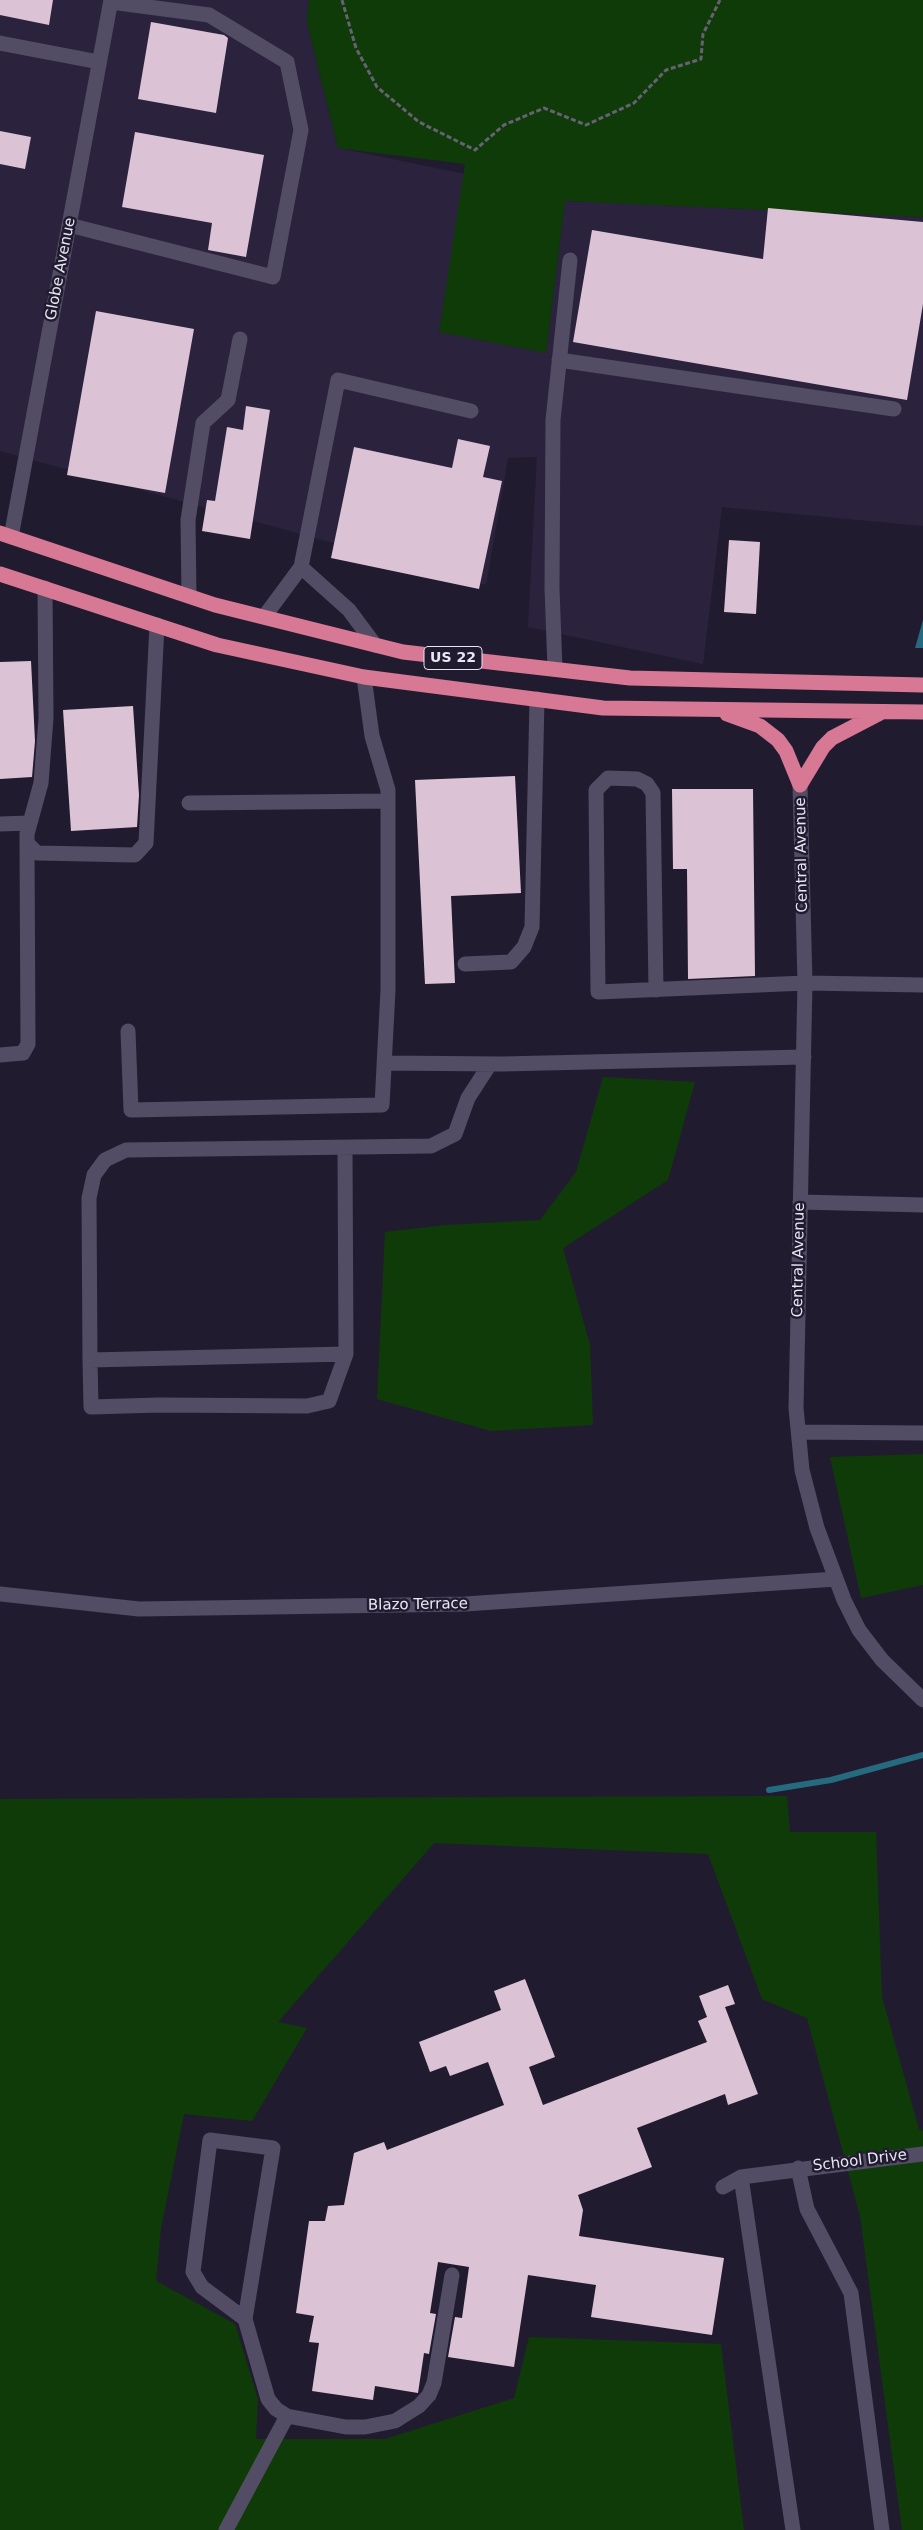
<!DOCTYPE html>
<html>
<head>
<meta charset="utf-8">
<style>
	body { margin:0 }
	canvas { display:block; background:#211b30 }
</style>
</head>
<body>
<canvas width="923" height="2530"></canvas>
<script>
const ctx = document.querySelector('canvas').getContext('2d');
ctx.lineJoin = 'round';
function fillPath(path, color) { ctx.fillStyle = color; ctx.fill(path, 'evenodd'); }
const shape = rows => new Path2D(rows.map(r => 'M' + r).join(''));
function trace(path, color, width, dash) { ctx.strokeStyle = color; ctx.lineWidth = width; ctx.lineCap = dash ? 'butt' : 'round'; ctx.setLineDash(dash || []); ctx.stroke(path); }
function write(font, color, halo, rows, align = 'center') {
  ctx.font = font + ' "DejaVu Sans",sans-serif'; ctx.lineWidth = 5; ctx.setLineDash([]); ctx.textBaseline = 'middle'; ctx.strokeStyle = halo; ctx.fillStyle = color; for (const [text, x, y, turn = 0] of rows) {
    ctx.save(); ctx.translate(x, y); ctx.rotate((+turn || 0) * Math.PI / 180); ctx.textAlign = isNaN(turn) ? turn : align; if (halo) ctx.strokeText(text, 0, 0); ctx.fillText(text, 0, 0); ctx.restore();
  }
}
const built = shape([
	[0,0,309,0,307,23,338,148,465,174,439,332,546,353,565,201,923,217,923,526,722,507,703,664,528,627,537,457,508,458,486,585,0,451]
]);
const green = shape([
	[309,0,923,0,923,217,565,201,546,353,439,332,465,164,338,148,307,23],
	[603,1077,695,1082,668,1180,563,1248,590,1345,593,1425,491,1431,377,1399,385,1232,445,1225,540,1220,576,1172],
	[923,1454,923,1585,861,1598,830,1457],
	[787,1796,790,1832,876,1832,882,1997,919,2129,923,2131,923,2530,902,2530,860,2216,807,2018,762,1999,708,1854,434,1843,278,2022,307,2028,252,2121,184,2114,161,2228,156,2281,235,2324,258,2399,256,2439,385,2439,514,2398,529,2337,721,2344,744,2530,0,2530,0,1799]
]);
const water = shape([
	[923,620,923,648,915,648]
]);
const stream = shape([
	[769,1790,831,1780,923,1755]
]);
const building = shape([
	[0,0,53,0,49,25,0,15],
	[151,22,224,35,228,38,216,113,138,99],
	[0,131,31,137,25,169,0,164],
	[135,132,264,155,246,257,208,250,212,223,122,207],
	[768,208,923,222,923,304,907,400,573,342,592,230,763,259],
	[96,311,194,329,165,493,67,475],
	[246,406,270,410,250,539,202,531,207,500,215,501,227,427,243,430],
	[458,439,490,446,483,477,502,481,479,589,331,558,354,447,452,468],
	[729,540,760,542,756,614,724,612],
	[31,661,35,741,32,777,0,779,0,662],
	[133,706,139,795,137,827,71,831,63,710],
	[515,776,521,893,451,896,455,983,425,984,415,780],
	[672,789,753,789,755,976,688,979,687,869,673,869],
	[525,1979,555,2057,529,2067,543,2105,707,2042,698,2021,707,2017,699,1996,728,1985,735,2004,725,2007,758,2094,728,2105,725,2094,637,2128,652,2167,578,2195,583,2210,579,2236,724,2258,712,2335,591,2317,596,2285,528,2275,514,2367,448,2357,455,2317,462,2318,469,2267,438,2262,430,2313,436,2314,429,2354,424,2353,418,2393,375,2386,373,2400,312,2391,319,2343,309,2342,314,2316,296,2313,309,2221,325,2221,328,2206,344,2205,354,2153,384,2142,387,2150,504,2105,488,2062,450,2076,446,2066,430,2072,419,2042,501,2010,494,1991]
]);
const path = shape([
	[342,0,356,48,377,87,419,122,475,150,504,125,544,108,586,125,634,103,666,70,701,59,703,34,720,0]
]);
const minor = shape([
	[0,43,99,62],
	[69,225,273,277,301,130,287,62,209,15,111,2],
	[559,360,894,409],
	[11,537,111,0],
	[301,567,349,610,375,645],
	[45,588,46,718,41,783,27,834,27,843,37,853,135,855,146,843,157,625],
	[189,596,188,520,203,423,228,400,240,339],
	[264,617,301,567,338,380,471,411],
	[555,669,552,588,553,420,570,260],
	[800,785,805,983,796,1408,802,1470,817,1528,844,1600,859,1630,882,1660,923,1700],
	[189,803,388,801],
	[0,824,29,823],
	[465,964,511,962,524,947,532,927,537,699],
	[656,990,653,793,647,784,637,779,608,778,596,790,598,992,805,983,923,985],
	[128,1031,131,1110,382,1105,388,990,388,790,372,736,364,677],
	[0,1055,23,1053,28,1044,27,843],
	[384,1063,502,1064,804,1057],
	[345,1149,346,1354,90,1360,89,1198,94,1175,105,1160,126,1150,431,1146,455,1134,468,1098,490,1064],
	[800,1202,923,1205],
	[90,1360,91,1407,159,1405,307,1406,329,1401,346,1354],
	[799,1432,923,1433],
	[0,1594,139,1609,465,1604,836,1579],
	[798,2168,807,2209,851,2293,882,2530],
	[741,2177,793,2530],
	[723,2187,741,2177,923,2154],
	[245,2319,202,2287,193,2272,210,2140,273,2148,245,2319,268,2399,276,2409,287,2416,346,2427,365,2427,395,2421,419,2406,429,2395,434,2383,452,2275],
	[226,2530,287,2416]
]);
const highway = shape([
	[0,533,215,605,403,652,630,678,923,685],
	[0,574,217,645,364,677,603,708,923,712],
	[727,714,760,726,778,740,786,751,800,785],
	[800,785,823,747,832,738,880,713]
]);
const shields = [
	[453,658,58]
];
const shieldNames = [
	["US 22",453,658]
];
const streetNames = [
	["Globe Avenue",61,269,-79],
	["Central Avenue",802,855,-91],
	["Central Avenue",799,1260,-89],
	["Blazo Terrace",418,1605,-1],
	["School Drive",860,2161,-7]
];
fillPath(built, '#2b233e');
fillPath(green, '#0f3b08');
fillPath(water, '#256a7e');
trace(stream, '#256a7e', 6);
fillPath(building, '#dcc2d5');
trace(path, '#666173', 3, [5, 2.5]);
trace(minor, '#524c64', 15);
trace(highway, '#d77894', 15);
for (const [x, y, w] of shields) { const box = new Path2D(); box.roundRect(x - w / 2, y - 11.5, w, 23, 4); ctx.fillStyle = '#211b30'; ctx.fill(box); trace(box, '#e9e6f4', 1); }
write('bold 14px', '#e9e6f4', null, shieldNames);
write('15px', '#e9e6f4', '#211b30', streetNames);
</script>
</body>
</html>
